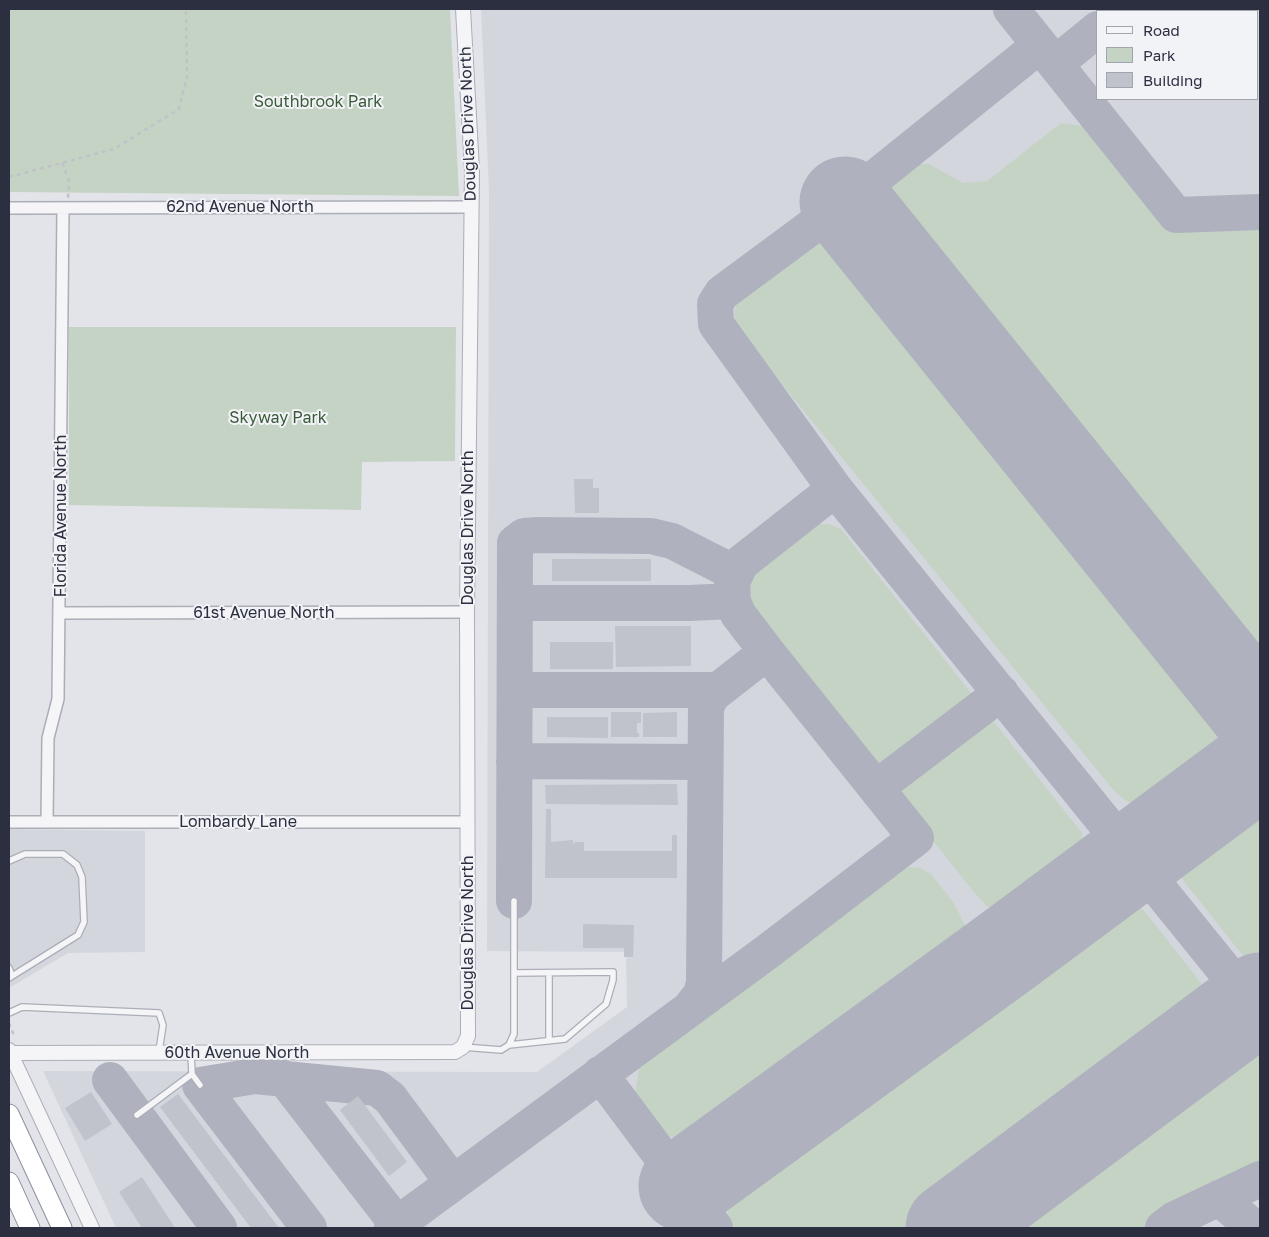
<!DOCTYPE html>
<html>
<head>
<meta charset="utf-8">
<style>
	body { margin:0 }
	#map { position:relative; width:1269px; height:1237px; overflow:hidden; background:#e2e4e9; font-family:"Golos Text",sans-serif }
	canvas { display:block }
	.frame { position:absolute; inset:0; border:10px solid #2b2f40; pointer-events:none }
	.legend { position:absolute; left:1096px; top:10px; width:162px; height:90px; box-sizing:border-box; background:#f2f3f7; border:1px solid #a2a5ae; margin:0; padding:6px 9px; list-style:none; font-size:15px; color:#2b2f40 }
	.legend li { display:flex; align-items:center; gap:10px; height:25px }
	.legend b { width:25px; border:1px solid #a2a5ae }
</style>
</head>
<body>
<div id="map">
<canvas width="1269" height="1237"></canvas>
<div class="frame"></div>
<ul class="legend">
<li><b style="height:6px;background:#f5f5f8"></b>Road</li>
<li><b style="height:14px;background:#c5d3c4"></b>Park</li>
<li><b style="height:14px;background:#c0c2cc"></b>Building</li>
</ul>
</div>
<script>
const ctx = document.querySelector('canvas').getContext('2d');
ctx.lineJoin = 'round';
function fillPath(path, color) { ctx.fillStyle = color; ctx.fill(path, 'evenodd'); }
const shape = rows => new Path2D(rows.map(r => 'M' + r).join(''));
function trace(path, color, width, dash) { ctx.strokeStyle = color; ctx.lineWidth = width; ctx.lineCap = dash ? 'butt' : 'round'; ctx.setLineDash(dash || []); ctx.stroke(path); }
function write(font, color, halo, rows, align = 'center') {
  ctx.font = font + ' "Golos Text",sans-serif'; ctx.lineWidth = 4; ctx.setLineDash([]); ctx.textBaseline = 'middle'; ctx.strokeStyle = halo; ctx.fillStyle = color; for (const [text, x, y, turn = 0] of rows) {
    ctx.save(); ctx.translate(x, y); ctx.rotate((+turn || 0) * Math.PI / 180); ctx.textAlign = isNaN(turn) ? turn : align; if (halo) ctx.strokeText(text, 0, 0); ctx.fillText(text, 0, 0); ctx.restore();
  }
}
const built = shape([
	[481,9,1260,9,1260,1228,116,1228,43,1071,537,1072,627,1007,626,952,487,951,489,191],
	[1098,11,1258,11,1258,99,1098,99],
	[9,829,145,831,145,952,68,953,9,988]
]);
const green = shape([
	[9,9,450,9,459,196,9,192],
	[1061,123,1084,126,1157,216,1194,226,1260,224,1260,673,885,210,883,186,912,164,929,164,963,183,987,181],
	[832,240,841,242,850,252,1230,723,1231,736,1228,747,1221,754,1152,803,1135,804,1126,801,1115,792,754,350,738,327,734,316,736,305,745,291,815,241],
	[69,327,456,327,455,461,362,462,361,510,69,505],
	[816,524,829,524,841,529,1082,833,1083,851,1064,873,1016,908,1007,912,994,911,986,905,973,891,746,606,743,594,748,573,802,532],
	[1260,787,1260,977,1186,884,1178,873,1176,864,1180,848,1185,841],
	[910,867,920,868,931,874,953,902,965,925,966,937,953,956,704,1142,660,1135,634,1103,640,1062,899,871],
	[1115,899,1125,899,1138,905,1146,913,1260,1058,1260,1165,1170,1208,1143,1228,729,1228,726,1223,732,1183,738,1177,976,997,1045,947,1086,914,1104,901]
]);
const taxiway = shape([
	[1011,9,1176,215,1260,212],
	[1040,45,845,202,722,293,715,304,716,324,835,489,1260,1014],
	[1055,64,1098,29],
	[515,603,689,603,733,601],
	[515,690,718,690],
	[514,761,705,762],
	[876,788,1001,693],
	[514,901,515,543,524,536,538,535,651,536,672,541,735,573],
	[691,1007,701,994,704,983,706,707,712,695,767,652],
	[600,1074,715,1228],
	[284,1078,397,1224],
	[110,1080,219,1228],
	[1219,1198,1254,1228],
	[309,1228,200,1085,255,1076,377,1088,390,1098,453,1183],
	[392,1228,767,952,916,838,767,652,738,614,733,601,732,582,741,563,835,489],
	[1163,1228,1175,1219,1260,1179]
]);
const runway = shape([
	[845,202,1260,717],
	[684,1186,1007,951,1260,763],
	[951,1228,1260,998]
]);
const building = shape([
	[574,479,593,479,593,488,599,488,599,513,575,513],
	[552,559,651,559,651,581,552,581],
	[615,626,691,626,691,666,616,667],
	[550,642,613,642,613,669,550,669],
	[611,712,641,712,641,723,637,723,637,733,639,733,639,737,611,737],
	[677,712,677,737,643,737,643,713],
	[547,717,608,717,608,738,547,737],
	[677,784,678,805,546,804,545,785],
	[546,809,551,809,551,842,573,840,573,845,575,842,584,842,584,851,672,851,672,835,677,835,677,878,545,878],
	[583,924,634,925,633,957,624,957,624,948,583,948],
	[91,1092,112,1124,85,1141,65,1108],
	[178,1094,279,1228,251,1228,160,1107],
	[358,1096,407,1162,389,1176,340,1110],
	[142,1177,175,1228,142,1228,119,1192]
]);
const path = shape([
	[62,163,69,181,68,198],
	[9,177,114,149,179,109,187,77,186,9],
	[9,1023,15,1038]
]);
const service = shape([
	[1120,11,1123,9],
	[9,861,25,854,63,854,77,865,82,877,84,922,78,935,9,978],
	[9,968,12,976],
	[549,973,549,1041],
	[9,1013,22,1007,159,1013,163,1025,159,1051],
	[509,1045,565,1039,606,1004,613,980,613,972,514,973],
	[463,1047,501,1050,509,1045,514,1034,514,901],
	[191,1053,192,1074,200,1085],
	[137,1115,192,1074]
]);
const minor = shape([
	[9,208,471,207],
	[60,613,467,612],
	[9,822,467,822],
	[47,822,48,738,58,699,63,208]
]);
const tertiary = shape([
	[9,1050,92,1228],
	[10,1053,455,1052,463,1047,468,1036,467,612,472,170,463,9]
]);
const trunk = shape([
	[9,1114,62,1228],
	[9,1182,30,1228]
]);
const parkNames = [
	["Southbrook Park",318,102],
	["Skyway Park",278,418]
];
const streetNames = [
	["Douglas Drive North",468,124,-92],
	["62nd Avenue North",240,207],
	["Florida Avenue North",61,516,-90],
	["Douglas Drive North",468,528,-90],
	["61st Avenue North",264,613],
	["Lombardy Lane",238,822],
	["Douglas Drive North",468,933,-90],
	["60th Avenue North",237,1053]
];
fillPath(built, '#d4d6de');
fillPath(green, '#c5d3c4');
trace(taxiway, '#afb2be', 36);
trace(runway, '#afb2be', 91);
fillPath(building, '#c0c2cc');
trace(service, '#abaeb6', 8);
trace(minor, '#abaeb6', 14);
trace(tertiary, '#abaeb6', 16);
trace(trunk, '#8a8f9f', 21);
trace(path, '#c0c2c8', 2.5, [4, 4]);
trace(service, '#f5f5f8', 5.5);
trace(minor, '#f5f5f8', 11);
trace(tertiary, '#f5f5f8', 14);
trace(trunk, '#fff', 19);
write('16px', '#3a5b39', '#f2f3f7', parkNames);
write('16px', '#2b2f40', '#f2f3f7', streetNames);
</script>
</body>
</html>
